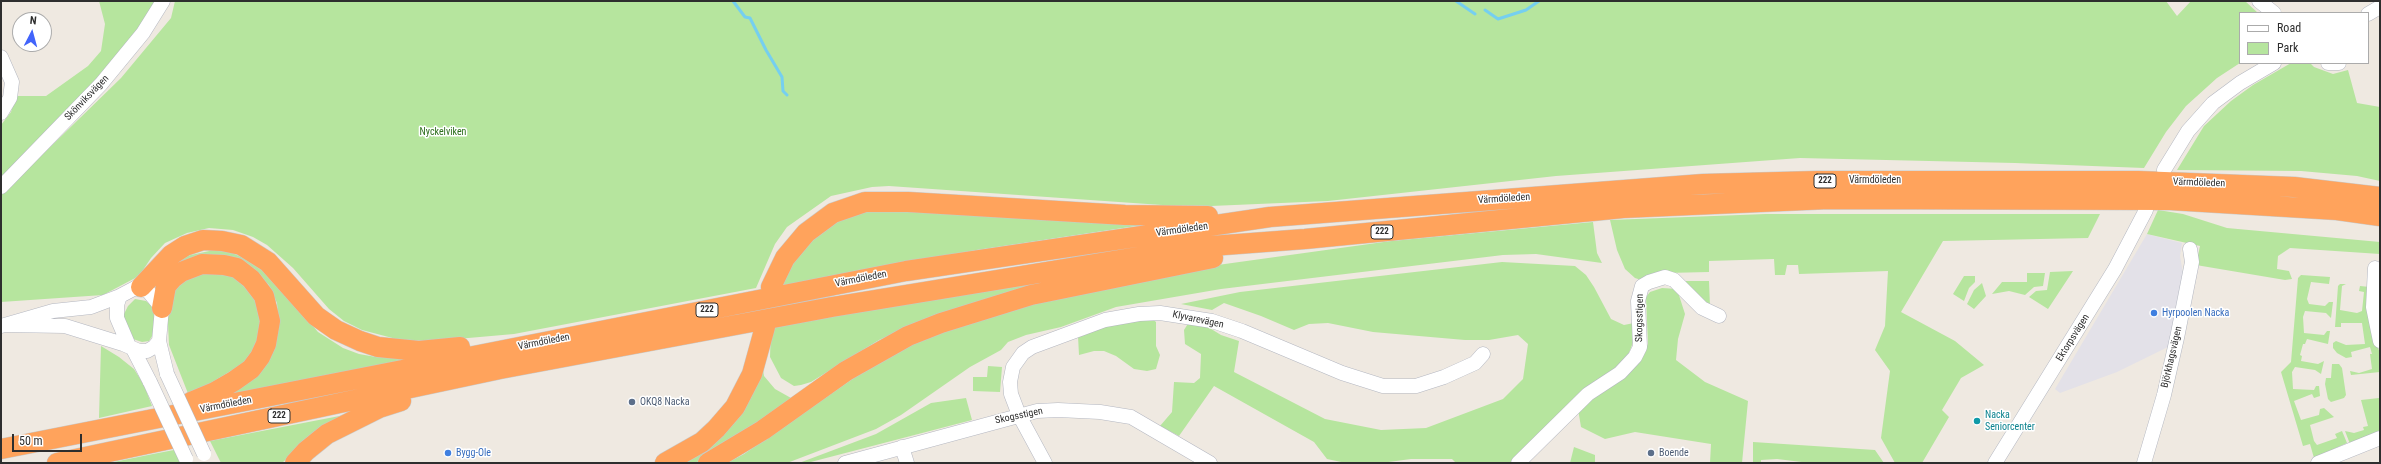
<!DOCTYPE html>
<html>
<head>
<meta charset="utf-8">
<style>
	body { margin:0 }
	#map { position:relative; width:2381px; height:464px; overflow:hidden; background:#efe9e1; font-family:"Roboto Condensed",sans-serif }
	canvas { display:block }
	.frame { position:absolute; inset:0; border:2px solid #2e2e2e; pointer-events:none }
	.legend { position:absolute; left:2239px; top:12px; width:130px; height:52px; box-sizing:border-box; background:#fff; border:1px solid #ababab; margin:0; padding:5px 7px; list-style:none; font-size:12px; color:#2e2e2e }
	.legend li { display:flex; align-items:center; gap:8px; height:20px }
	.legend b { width:20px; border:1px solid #ababab }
	.north { position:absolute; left:12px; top:12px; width:40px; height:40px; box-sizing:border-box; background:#fff; border:1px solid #ababab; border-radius:50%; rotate:6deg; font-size:11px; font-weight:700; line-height:16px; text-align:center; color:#2e2e2e }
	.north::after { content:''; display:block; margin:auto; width:14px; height:18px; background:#4264fb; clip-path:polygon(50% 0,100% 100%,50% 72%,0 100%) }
	.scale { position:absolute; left:12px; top:434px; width:70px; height:18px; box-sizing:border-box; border:2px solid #2e2e2e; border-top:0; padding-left:5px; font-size:12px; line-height:14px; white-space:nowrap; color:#2e2e2e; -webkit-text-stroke:3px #fff; paint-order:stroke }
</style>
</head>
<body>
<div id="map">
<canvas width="2381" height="464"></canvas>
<div class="frame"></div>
<ul class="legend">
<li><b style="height:5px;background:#fff"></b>Road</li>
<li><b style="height:11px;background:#b6e59e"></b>Park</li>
</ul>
<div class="north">N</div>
<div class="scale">50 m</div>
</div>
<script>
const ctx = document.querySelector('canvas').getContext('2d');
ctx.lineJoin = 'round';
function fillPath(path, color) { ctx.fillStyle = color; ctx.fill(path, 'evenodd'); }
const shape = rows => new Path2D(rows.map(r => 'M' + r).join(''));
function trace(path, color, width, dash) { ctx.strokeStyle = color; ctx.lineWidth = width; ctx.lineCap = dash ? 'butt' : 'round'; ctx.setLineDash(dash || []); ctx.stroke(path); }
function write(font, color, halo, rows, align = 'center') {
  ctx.font = font + ' "Roboto Condensed",sans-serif'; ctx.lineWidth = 3; ctx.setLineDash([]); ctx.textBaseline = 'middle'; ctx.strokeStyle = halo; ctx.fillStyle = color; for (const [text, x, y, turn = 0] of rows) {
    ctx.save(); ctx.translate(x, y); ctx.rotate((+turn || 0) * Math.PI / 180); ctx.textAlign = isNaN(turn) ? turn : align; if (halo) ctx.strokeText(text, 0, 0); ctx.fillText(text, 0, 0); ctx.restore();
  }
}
const industrial = shape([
	[2147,234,2182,243,2180,256,2183,273,2168,347,2117,372,2060,393,2055,389]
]);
const green = shape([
	[99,1,156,1,141,26,82,96,1,178,1,125,11,112,16,96,46,96,88,66,101,51,105,24],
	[175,1,2166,1,2177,16,2191,1,2245,1,2258,13,2240,13,2240,63,2217,78,2186,106,2166,132,2144,168,2015,163,1800,158,1556,176,1328,201,1211,206,1162,205,889,186,872,187,831,196,787,227,775,244,756,288,514,334,434,341,400,340,362,330,344,321,329,309,293,268,267,245,253,237,233,230,209,228,187,233,165,243,151,258,139,276,103,295,1,302,1,195,121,78,171,18],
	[2291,63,2310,63,2314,67,2333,74,2348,70,2357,103,2380,107,2380,181,2357,176,2301,171,2177,170,2204,126,2231,101,2253,85],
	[882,208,1156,223,977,250,779,286,804,245,842,217],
	[2158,210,2183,214,2227,228,2380,242,2380,254,2290,248,2278,256,2277,269,2289,271,2292,279,2285,280,2196,265,2200,246,2147,234],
	[1766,214,2100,214,2088,238,1943,241,1901,312,1955,341,1984,365,1961,378,1942,410,1949,417,1922,463,1895,463,1881,438,1890,371,1875,350,1885,326,1888,271,1799,274,1798,265,1787,265,1785,275,1775,275,1774,259,1709,261,1709,272,1666,273,1641,280,1635,278,1625,269,1617,250,1610,220],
	[1593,222,1597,253,1602,263,1536,254,1503,255,1221,289,1116,307,1061,327,1026,335,1008,342,1001,350,970,367,901,415,876,429,787,463,727,463,744,454,890,353,978,317,1196,268,1391,241],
	[214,250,230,252,262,266,318,332,343,348,359,354,376,357,413,359,210,403,275,345,279,327,277,303,269,285,244,263,158,278,186,256],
	[1502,262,1575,266,1586,275,1594,287,1611,319,1624,325,1634,323,1635,337,1629,353,1619,368,1566,410,1510,463,1456,463,1452,459,1411,459,1381,463,1346,463,1327,459,1314,442,1214,386,1179,436,1160,426,1172,412,1174,382,1194,383,1200,378,1201,354,1185,344,1184,330,1189,322,1208,327,1221,335,1239,341,1234,372,1325,419,1381,430,1426,428,1503,399,1523,379,1528,344,1518,335,1489,340,1465,340,1373,332,1328,323,1309,324,1294,330,1261,316,1224,303,1212,310,1181,304,1240,292],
	[1127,269,937,314,879,340,811,382,801,385,794,386,781,378,770,357,771,326],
	[206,271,234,273,258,300,263,330,246,362,189,396,169,345,167,303,174,290,191,276],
	[2073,271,2048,309,2029,297,2036,291,2047,290,2050,272],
	[2027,273,2045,273,2043,286,2034,287,2025,295,2009,291,1992,294,2002,282,2027,282],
	[2301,275,2330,277,2329,284,2311,282,2307,299,2309,304,2325,306,2329,302,2333,302,2331,318,2326,313,2305,311,2303,317,2304,333,2324,335,2327,331,2330,331,2328,344,2307,339,2305,344,2303,344,2300,355,2302,356,2301,361,2318,364,2324,361,2321,374,2315,370,2295,367,2292,372,2293,389,2314,390,2316,386,2319,386,2320,396,2314,398,2312,394,2294,401,2301,420,2319,415,2320,409,2324,408,2334,417,2310,425,2314,441,2317,445,2337,438,2335,434,2342,431,2347,443,2314,458,2310,444,2303,446,2281,372,2291,362,2298,278],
	[1964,276,1975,276,1975,282,1969,288,1964,301,1953,294],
	[1684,281,1709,281,1710,307],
	[1982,283,1986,296,1974,309,1967,304,1974,290],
	[2346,284,2342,286,2340,310,2357,313,2362,311,2364,292,2359,291,2360,286,2370,287,2374,338,2380,353,2380,372,2351,375,2350,371,2359,373,2372,369,2370,354,2372,354,2370,347,2351,352,2352,357,2346,358,2337,353,2333,348,2333,343,2336,341,2346,345,2365,344,2362,323,2341,323,2341,327,2335,327,2338,286,2340,284],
	[1662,288,1677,289,1685,314,1678,339,1676,360,1705,382,1748,401,1742,463,1710,463,1711,444,1635,432,1605,439,1581,427,1578,409,1642,357,1648,344,1646,297,1650,292],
	[135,299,146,301,153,307,155,320,154,333,149,341,142,342,133,339,123,316,128,306],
	[1151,318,1156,322,1156,346,1160,355,1156,369,1147,371,1134,369,1116,356,1104,351,1094,351,1079,355,1078,336,1107,325],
	[101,346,119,357,134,369,144,385,152,406,99,418],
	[2332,364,2339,364,2342,368,2346,395,2344,398,2331,402,2328,399,2325,384,2326,378,2331,378],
	[988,366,1002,367,1000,392,973,391,973,377,987,377],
	[763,370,764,376,775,389,791,398,717,453,695,463,681,463],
	[2379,393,2380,393,2380,433,2350,444,2345,431,2354,433,2364,430,2363,427,2368,426,2361,400,2379,398],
	[966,398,972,420,807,463,799,463,876,434,931,403],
	[355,413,305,442,282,463,221,463,210,441],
	[1753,442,1875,450,1884,463,1810,463,1777,459,1761,460,1761,463,1753,463],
	[1574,447,1595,455,1595,463,1570,463],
	[174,450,180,463,109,463,153,454]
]);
const stream = shape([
	[733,1,745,17,750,18,766,50,782,77,783,91,787,95],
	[1456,1,1475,14],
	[1485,10,1498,19,1526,10,1539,1]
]);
const minor = shape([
	[2259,1,2274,13],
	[2368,14,2380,7],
	[1,57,12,82,10,98,1,113],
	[2328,63,2339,63],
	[2164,170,2188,131,2213,103,2240,83,2274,63],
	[1,187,101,84,143,33,163,1],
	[2375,268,2373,307,2380,341],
	[120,296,117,305,117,318,129,346],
	[1,326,53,311,91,307,120,296,137,287,148,291,162,308,159,341,154,347,147,351,139,351,123,344,65,326,7,325],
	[159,341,167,374],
	[133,349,150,382],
	[902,447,907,463],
	[845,463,1037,411,1058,410,1100,412,1131,417,1210,463],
	[1045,463,1019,415,1011,394,1010,382,1013,367,1023,353,1032,347,1105,320,1139,314,1160,313,1212,321,1242,331,1342,373,1383,386,1416,386,1444,377,1475,363,1483,354],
	[1518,463,1588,394,1620,373,1635,357,1640,347,1638,301,1642,286,1649,282,1665,277,1674,280,1702,308,1719,316],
	[1995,463,2115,269,2146,210],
	[2144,463,2164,395,2177,338,2192,262,2190,249],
	[2318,463,2380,438]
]);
const highway = shape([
	[141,287,171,255,185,246,203,240,222,241,241,245,268,262,316,316,336,330,360,341,378,347,419,351,460,347],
	[771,287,785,258,806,233,833,213,865,202,908,202,1125,215,1208,216],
	[162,308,166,286,173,278,181,272,202,264,224,265,237,268,251,279,264,296,270,321,266,344,260,357,251,369,234,381,215,392,191,402],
	[1,449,906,271,1270,217,1703,184,1817,181,2138,181,2294,187,2380,197],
	[57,463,500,369,832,307,1198,247,1305,239,1623,208,1829,199,2170,200,2337,210,2380,216],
	[295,463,306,451,327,434,379,408,401,401],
	[665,463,702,442,716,429,735,407,752,374,765,327],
	[708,463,763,430,846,371,908,336,941,323,1031,295,1213,258]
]);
const minorBridge = shape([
	[167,374,204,454],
	[150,382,186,459]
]);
const markers = [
	[2154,313,4,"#3f7fe0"],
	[632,402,4,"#5c6f8a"],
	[1977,421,4,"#0f9aa8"],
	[448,453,4,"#3f7fe0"],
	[1651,453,4,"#5c6f8a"]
];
const shields = [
	[1825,181,22],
	[1382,232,22],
	[707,310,22],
	[279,416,22]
];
const shieldNames = [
	["222",1825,181],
	["222",1382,232],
	["222",707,310],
	["222",279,416]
];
const streetNames = [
	["Skönviksvägen",87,98,-46],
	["Värmdöleden",1875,180],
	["Värmdöleden",2199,183,2],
	["Värmdöleden",1504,199,-4],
	["Värmdöleden",1182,230,-8],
	["Värmdöleden",861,279,-11],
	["Skogsstigen",1640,318,-89],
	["Klyvarevägen",1198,320,12],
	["Ektorpsvägen",2073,338,-58],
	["Värmdöleden",544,342,-11],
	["Björkhagsvägen",2172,357,-77],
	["Värmdöleden",226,405,-11],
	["Skogsstigen",1019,416,-12]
];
const parkNames = [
	["Nyckelviken",443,132]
];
const shopNames = [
	["Hyrpoolen Nacka",2162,313],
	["Bygg-Ole",456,453]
];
const serviceNames = [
	["OKQ8 Nacka",640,402],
	["Boende",1659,453]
];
const cultureNames = [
	["Nacka",1985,415],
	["Seniorcenter",1985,427]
];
fillPath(industrial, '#e3e1e8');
fillPath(green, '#b6e59e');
trace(stream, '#75cff0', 3);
trace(minor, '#b4b7c1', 15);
trace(highway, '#c9c9c9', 21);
trace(minor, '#fff', 14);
trace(highway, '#ffa35c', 20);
trace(minorBridge, '#b4b7c1', 15, []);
trace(minorBridge, '#fff', 14);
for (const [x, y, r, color] of markers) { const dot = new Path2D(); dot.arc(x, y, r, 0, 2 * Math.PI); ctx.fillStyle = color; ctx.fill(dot); trace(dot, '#fff', 1.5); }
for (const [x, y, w] of shields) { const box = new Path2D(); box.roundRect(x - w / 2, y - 7, w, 14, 3); ctx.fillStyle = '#fff'; ctx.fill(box); trace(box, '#2e2e2e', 1); }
write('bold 9px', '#2e2e2e', null, shieldNames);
write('10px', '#2e2e2e', '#fff', streetNames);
write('10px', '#2c6e1b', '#fff', parkNames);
write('10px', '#366cbe', '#fff', shopNames, 'left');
write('10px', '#4e5e75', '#fff', serviceNames, 'left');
write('10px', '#0d838f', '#fff', cultureNames, 'left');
</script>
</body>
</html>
